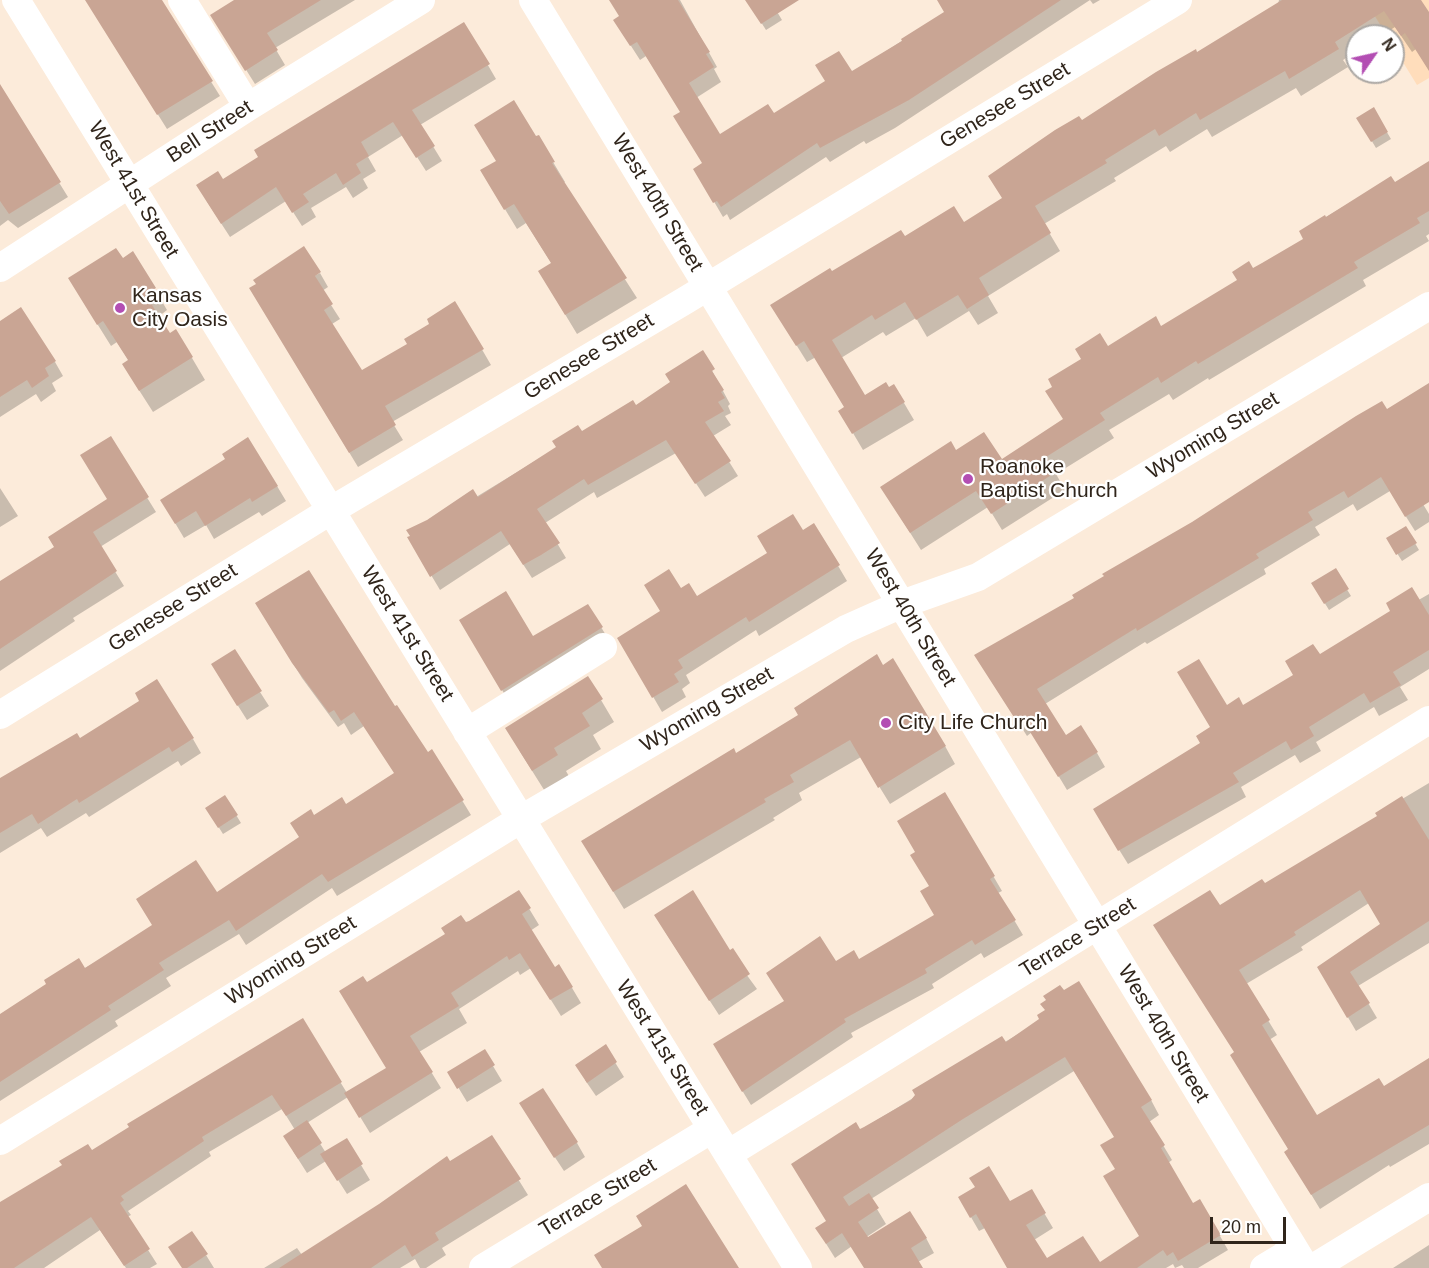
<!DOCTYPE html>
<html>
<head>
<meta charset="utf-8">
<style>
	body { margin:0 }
	#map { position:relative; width:1429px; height:1268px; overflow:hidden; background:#fcebda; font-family:Helvetica,sans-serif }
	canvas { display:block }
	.north { position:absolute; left:1345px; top:24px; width:60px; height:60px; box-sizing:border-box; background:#fff; border:2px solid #aca8a4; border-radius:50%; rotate:56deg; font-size:16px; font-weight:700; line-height:24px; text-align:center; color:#30251b }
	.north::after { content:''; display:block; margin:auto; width:21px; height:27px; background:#b34eb3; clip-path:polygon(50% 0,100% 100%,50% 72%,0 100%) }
	.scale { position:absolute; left:1210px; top:1217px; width:76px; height:27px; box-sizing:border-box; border:3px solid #30251b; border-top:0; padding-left:8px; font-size:18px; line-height:21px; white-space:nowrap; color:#30251b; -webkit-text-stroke:4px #fff; paint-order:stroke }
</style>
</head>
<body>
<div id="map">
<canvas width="1429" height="1268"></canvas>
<div class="north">N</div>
<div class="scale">20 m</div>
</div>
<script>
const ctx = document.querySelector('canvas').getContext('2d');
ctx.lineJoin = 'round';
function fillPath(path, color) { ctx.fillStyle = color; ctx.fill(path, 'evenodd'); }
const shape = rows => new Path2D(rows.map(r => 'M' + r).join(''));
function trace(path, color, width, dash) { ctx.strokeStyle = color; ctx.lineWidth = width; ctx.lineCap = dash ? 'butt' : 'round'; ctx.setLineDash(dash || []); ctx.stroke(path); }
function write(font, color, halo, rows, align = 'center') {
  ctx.font = font + ' Helvetica,sans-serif'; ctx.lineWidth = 4.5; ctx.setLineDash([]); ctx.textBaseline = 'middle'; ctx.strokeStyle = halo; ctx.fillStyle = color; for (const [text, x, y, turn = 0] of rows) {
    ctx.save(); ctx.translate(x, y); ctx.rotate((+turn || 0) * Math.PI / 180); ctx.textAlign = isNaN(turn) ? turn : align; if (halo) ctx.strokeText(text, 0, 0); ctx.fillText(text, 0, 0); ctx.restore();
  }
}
const built = shape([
	[1365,0,1429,0,1429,78,1417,85,1393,46,1393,36,1387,36]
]);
const shadow = shape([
	[86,0,160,0,220,96,167,129],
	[236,0,355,0,275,48,285,65,255,84,221,30],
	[610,0,680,0,717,67,714,69,721,82,696,98,719,136,773,115,851,74,946,12,944,0,1100,0,1093,4,1090,0,895,128,866,144,864,141,830,162,826,157,730,220,727,214,723,217,695,169,704,164,682,113,646,56,640,60,624,35,621,17],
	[747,0,770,0,782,20,766,30],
	[1279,0,1419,0,1429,15,1429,70,1416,49,1412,52,1395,27,1381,36,1357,36,1357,51,1343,60,1348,67,1301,96,1296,88,1212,137,1207,129,1170,152,1166,146,1114,178,1116,181,1044,224,1060,251,988,296,998,313,978,325,969,311,927,337,916,318,886,336,883,332,841,358,864,397,894,386,914,420,863,450,840,411,846,408,816,357,807,362,782,322,831,273,904,239,963,224,1003,199,1082,122,1278,4],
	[464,24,496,79,420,125,442,161,426,171,403,135,368,157,376,171,363,179,368,188,353,198,346,187,311,208,316,217,302,226,286,201,230,237,206,200,223,181],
	[0,87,68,197,18,228,8,220,0,226],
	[1373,109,1391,139,1376,148,1358,118],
	[538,137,565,182,563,183,637,298,577,334,551,291,552,264,526,223,517,229,494,191],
	[1429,163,1429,234,1426,236,1429,241,1363,280,1366,286,1209,380,1208,378,1173,400,1169,394,1109,430,1114,438,1056,474,1065,490,1002,530,988,507,921,550,892,504,956,452,1001,461,1064,420,1108,348,1161,328,1305,239,1301,232,1391,178,1395,185],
	[320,273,328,287,322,291,340,319,332,324,362,372,409,345,455,303,491,365,392,422,403,440,358,467,259,303],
	[154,288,167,310,158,317,170,335,192,358,205,380,153,412,137,387,129,361,117,342,111,346,83,301],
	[0,323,55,362,63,376,52,383,56,391,41,402,36,394,0,417],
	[702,352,730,404,728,406,731,413,725,416,731,425,713,436,738,476,705,497,676,453,597,498,594,492,545,523,566,558,532,578,510,544,440,590,409,538,581,433,635,407,672,382],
	[1429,386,1429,476,1412,486,1429,514,1429,522,1415,531,1390,491,1357,511,1353,504,1315,527,1320,535,1264,569,1266,574,1147,644,1145,642,1045,704,1066,737,1097,753,1105,767,1067,790,1032,732,1027,736,985,670,1076,598],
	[110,438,156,512,100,547,124,586,73,618,75,621,0,671,0,584,56,547,109,500],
	[277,486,286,501,262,516,259,512,214,539,206,525,184,538,162,501],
	[0,488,18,516,0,527],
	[814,525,847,581,759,636,756,630,686,675,690,683,682,689,686,697,662,712,619,638,662,612,680,590,697,598],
	[1406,528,1419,550,1402,561,1388,539],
	[1335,570,1351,596,1329,610,1313,584],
	[1429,594,1429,669,1400,687,1408,700,1379,716,1374,707,1316,742,1321,751,1300,763,1295,755,1241,787,1246,797,1128,864,1103,824,1202,743,1226,707,1243,707,1295,675,1319,657],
	[265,618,394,708,427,754,432,751,471,815,337,896,332,888,246,945,239,934,166,978,171,986,115,1021,118,1026,0,1101,0,1016,216,894,300,838,314,817,345,806,396,774,364,726,351,735,344,723,338,727,302,678],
	[461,621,533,638,601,627,610,642,511,705],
	[883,667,945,746,955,764,890,804,861,757,799,793,802,800,773,818,775,820,624,909,593,859,736,755],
	[588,678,614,722,593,735,601,749,566,771,570,778,546,793,519,750],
	[221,679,260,692,269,706,247,720],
	[193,739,201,753,181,766,178,761,89,817,86,813,47,837,41,828,0,853,0,785],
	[1429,783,1429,943,1358,986,1377,1018,1356,1031,1319,968,1382,925,1369,903,1301,947,1303,950,1246,984,1277,1035,1269,1040,1317,1118,1383,1089,1429,1060,1429,1144,1390,1167,1389,1165,1320,1209,1294,1166,1289,1150,1235,1053,1219,907,1264,885,1379,816,1377,814],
	[945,794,1002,891,998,893,1023,935,984,958,981,953,932,984,934,988,851,1033,853,1037,751,1105,723,1059,785,1002,835,963,859,961,936,915,931,886,917,853],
	[225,797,241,823,223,834,211,815],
	[519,892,539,925,530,931,554,969,559,966,581,1003,561,1016,531,968,520,975,518,971,459,1009,467,1023,419,1052,441,1088,370,1133,348,1097,307,1123,326,1153,346,1140,370,1180,347,1194,326,1161,307,1173,293,1151,295,1130,282,1109,209,1152,211,1156,128,1211,131,1215,127,1217,157,1264,150,1268,126,1268,100,1230,44,1268,0,1268,0,1204,91,1152,302,1020,347,1093,388,1069,367,984],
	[664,930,730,952,757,989,719,1015],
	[1041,1020,1151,1100,1159,1115,1149,1122,1172,1160,1168,1163,1193,1205,1200,1201,1228,1250,1198,1268,1184,1268,1182,1265,1175,1268,1173,1264,1166,1268,1009,1268,985,1228,979,1231,960,1198,1009,1203,1031,1191,1053,1228,1034,1240,1047,1260,1099,1264,1140,1237,1116,1170,1116,1138,1074,1071,871,1199,886,1224,862,1240,926,1238,934,1253,918,1262,921,1268,865,1268,852,1246,835,1258,825,1242,828,1221,859,1131],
	[605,1046,624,1077,596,1096,585,1080],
	[484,1051,502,1081,467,1102,449,1072],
	[529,1118,577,1143,585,1157,564,1171],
	[492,1137,528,1195,442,1248,446,1255,426,1268,420,1268,415,1259,400,1268,264,1268,297,1248,302,1255],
	[1429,1245,1429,1268,1393,1268],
	[206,1255,214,1268,182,1268]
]);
const building = shape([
	[85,0,162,0,213,81,157,115],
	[234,0,321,0,267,33,278,50,245,71,210,15],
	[609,0,678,0,710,52,706,54,714,67,689,83,720,134,768,104,774,113,825,81,815,65,839,51,852,71,902,41,901,39,944,12,937,0,1061,0,909,100,820,148,817,143,721,207,717,201,713,203,693,169,702,163,673,116,680,112,637,42,630,46,613,20,619,16],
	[745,0,799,0,761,24],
	[1282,0,1421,0,1429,12,1429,71,1405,33,1401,36,1384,11,1335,42,1339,49,1289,79,1285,71,1200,120,1196,113,1159,136,1155,129,1105,160,1107,163,1035,206,1051,233,979,278,989,295,967,309,958,295,916,320,905,302,875,320,872,315,832,340,865,395,886,382,889,387,894,384,905,402,852,434,838,411,844,407,804,341,796,346,770,305,830,268,832,271,901,230,905,236,954,206,964,222,1002,198,988,176,1055,130,1079,116,1082,120,1156,72,1196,49,1197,52],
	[464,22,490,64,412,110,435,146,416,158,393,122,361,142,369,156,356,164,361,173,343,185,336,173,303,194,309,202,292,213,276,187,221,224,196,185,218,171,223,179,258,157,254,150],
	[0,84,61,182,9,214,0,201],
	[514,100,536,136,539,135,555,162,552,163,627,278,565,315,538,271,551,263,514,204,504,210,480,170,496,161,474,125],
	[1374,107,1388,132,1371,142,1356,118],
	[1429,161,1429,211,1417,218,1420,223,1354,262,1358,268,1198,364,1196,361,1161,383,1158,377,1100,413,1105,420,1046,457,1056,472,991,514,976,491,910,533,880,487,951,441,956,450,984,432,1002,459,1063,419,1045,391,1052,387,1048,379,1081,359,1075,349,1100,333,1108,346,1156,316,1161,326,1237,280,1232,272,1249,261,1253,268,1262,263,1303,239,1299,231,1325,215,1326,217,1391,176,1395,182],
	[304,246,321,272,315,276,333,304,324,310,362,370,407,344,404,339,429,324,427,319,455,301,484,349,385,406,396,425,349,453,249,288,256,284,253,280],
	[116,248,123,258,133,251,156,288,145,294,170,333,176,329,193,357,139,391,122,364,128,360,103,321,97,325,68,278],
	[21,307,56,361,45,368,49,376,32,388,27,380,0,397,0,321],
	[703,350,715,369,712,371,724,390,721,392,725,398,718,402,724,411,705,422,731,461,695,484,666,440,588,485,584,479,537,509,560,543,541,555,523,565,501,531,430,577,407,537,410,536,406,530,427,520,473,489,478,497,556,447,552,441,578,425,582,431,633,400,636,405,670,382,665,374],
	[1429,383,1429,502,1405,517,1381,477,1348,498,1344,491,1308,512,1313,520,1256,554,1259,558,1137,631,1136,628,1037,689,1066,735,1081,725,1098,752,1058,777,1022,719,1017,722,974,655,1074,598,1072,595,1104,576,1102,574,1192,522,1356,416,1382,401,1387,409],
	[111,436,149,497,93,532,117,571,0,649,0,581,54,547,48,537,107,499,80,455],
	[248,437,278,486,252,502,250,498,205,526,196,511,175,524,160,500,225,459,222,454],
	[793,514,803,530,814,523,840,565,749,622,746,617,678,660,683,668,674,674,679,682,652,698,617,638,660,611,644,585,669,569,681,588,689,583,697,596,767,553,757,536],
	[1406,526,1417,543,1396,555,1386,538],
	[1336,568,1349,589,1324,604,1311,583],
	[309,570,395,706,397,705,428,752,432,749,464,800,328,882,322,874,236,931,229,920,159,963,164,970,108,1006,111,1010,0,1082,0,1014,46,984,44,980,79,958,85,968,152,925,136,899,196,860,217,892,299,837,290,823,311,809,314,815,342,797,346,804,394,773,354,712,341,721,334,710,329,713,292,663,255,603],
	[1412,587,1429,615,1429,650,1393,672,1401,685,1370,703,1364,693,1309,727,1314,736,1291,750,1286,741,1233,773,1239,782,1118,851,1093,809,1200,743,1196,736,1210,727,1177,672,1199,659,1227,705,1239,697,1243,705,1293,675,1285,661,1313,644,1320,654,1390,611,1386,603],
	[506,591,533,636,588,604,603,627,501,691,459,620],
	[235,649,262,691,237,706,211,664],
	[877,654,883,665,893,658,946,746,878,788,850,740,790,775,794,782,764,799,766,802,613,892,581,841,734,748,736,753,798,715,794,708],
	[588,676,603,699,582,713,590,726,554,748,558,755,532,771,505,728],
	[157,679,194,738,172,752,169,747,79,803,77,799,38,824,32,814,0,833,0,778,77,733,80,738,139,701,135,693],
	[945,792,995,876,990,879,1016,920,975,945,972,940,925,969,927,973,844,1019,846,1022,742,1092,713,1044,784,1001,766,973,820,936,836,961,854,950,859,959,934,915,920,891,929,886,910,855,915,852,897,821],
	[225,795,238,815,218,828,205,808],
	[1402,796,1429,840,1429,921,1350,972,1370,1003,1347,1018,1317,967,1380,924,1360,890,1294,932,1296,935,1239,970,1270,1020,1262,1025,1317,1115,1379,1078,1384,1086,1429,1058,1429,1125,1311,1195,1284,1152,1288,1149,1230,1055,1234,1052,1153,925,1210,890,1220,905,1262,879,1265,883,1377,816,1375,813],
	[519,890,531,908,522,914,555,967,559,964,573,987,550,1000,520,953,509,960,507,956,451,993,459,1006,410,1036,433,1072,359,1118,344,1093,386,1068,339,991,363,976,367,982,445,934,441,928,461,915,466,922,469,921],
	[693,890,730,950,733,948,750,974,709,1001,654,915],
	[1079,981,1152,1100,1141,1107,1165,1145,1161,1148,1193,1203,1200,1199,1221,1235,1178,1261,1173,1252,1167,1256,1163,1250,1137,1268,1007,1268,976,1214,970,1218,958,1197,975,1187,969,1178,989,1166,1010,1201,1032,1189,1046,1213,1026,1225,1047,1258,1083,1236,1100,1262,1139,1236,1103,1176,1115,1169,1100,1145,1114,1137,1065,1057,963,1119,843,1197,849,1206,869,1193,879,1208,858,1222,868,1237,910,1211,927,1238,911,1248,923,1268,864,1268,842,1233,826,1244,815,1228,826,1221,791,1164,856,1122,860,1129,864,1127,911,1100,915,1095,912,1090,1002,1036,1006,1042,1039,1019,1037,1015,1045,1010,1040,1004,1046,1000,1043,996,1060,985,1064,990],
	[303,1018,342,1082,286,1116,272,1095,202,1137,204,1141,121,1196,124,1200,120,1203,150,1249,124,1266,91,1217,14,1268,0,1268,0,1202,62,1165,59,1161,88,1144,92,1150,129,1127,127,1124],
	[606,1044,617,1062,587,1083,575,1065],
	[485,1049,495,1065,457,1089,447,1072],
	[543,1088,578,1142,554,1158,519,1103],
	[307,1120,322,1143,298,1159,283,1136],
	[492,1135,521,1179,435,1233,439,1240,412,1257,405,1245,371,1268,279,1268,379,1204,447,1156,450,1161],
	[347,1138,363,1164,337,1181,320,1154],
	[686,1184,739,1268,602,1268,594,1255,642,1226,636,1216],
	[192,1231,208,1254,187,1268,182,1268,168,1247]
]);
const minor = shape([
	[16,0,798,1268],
	[182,0,248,107],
	[533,0,1306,1268],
	[0,268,248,107,421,0],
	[0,715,330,511,686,300,1178,0],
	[467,732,603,647],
	[0,1141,521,819,846,629,902,604,978,577,1429,306],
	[728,1154,1429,720],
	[483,1268,712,1129],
	[1264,1268,1294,1250],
	[1313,1268,1429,1197]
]);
const markers = [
	[120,308,6,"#b34eb3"],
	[968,479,6,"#b34eb3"],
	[886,723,6,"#b34eb3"]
];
const streetNames = [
	["Genesee Street",1005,106,-31],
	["Bell Street",210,132,-33],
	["West 41st Street",133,190,59],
	["West 40th Street",657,203,59],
	["Genesee Street",589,357,-31],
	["Wyoming Street",1213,436,-31],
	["Genesee Street",173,608,-32],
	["West 40th Street",910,618,59],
	["West 41st Street",407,634,58],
	["Wyoming Street",707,710,-30],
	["Terrace Street",1078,938,-32],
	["Wyoming Street",291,961,-32],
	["West 40th Street",1163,1034,59],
	["West 41st Street",662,1048,58],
	["Terrace Street",598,1198,-31]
];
const poiNames = [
	["Kansas",132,296],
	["City Oasis",132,320],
	["Roanoke",980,467],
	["Baptist Church",980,491],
	["City Life Church",898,723]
];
fillPath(built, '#fdb');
fillPath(shadow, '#0003');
fillPath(building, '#c9a594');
trace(minor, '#fff', 28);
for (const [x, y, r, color] of markers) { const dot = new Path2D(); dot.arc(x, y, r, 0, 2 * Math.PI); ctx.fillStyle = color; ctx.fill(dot); trace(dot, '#fff', 2); }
write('21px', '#30251b', '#fff', streetNames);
write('21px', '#30251b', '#fff', poiNames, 'left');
</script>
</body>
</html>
